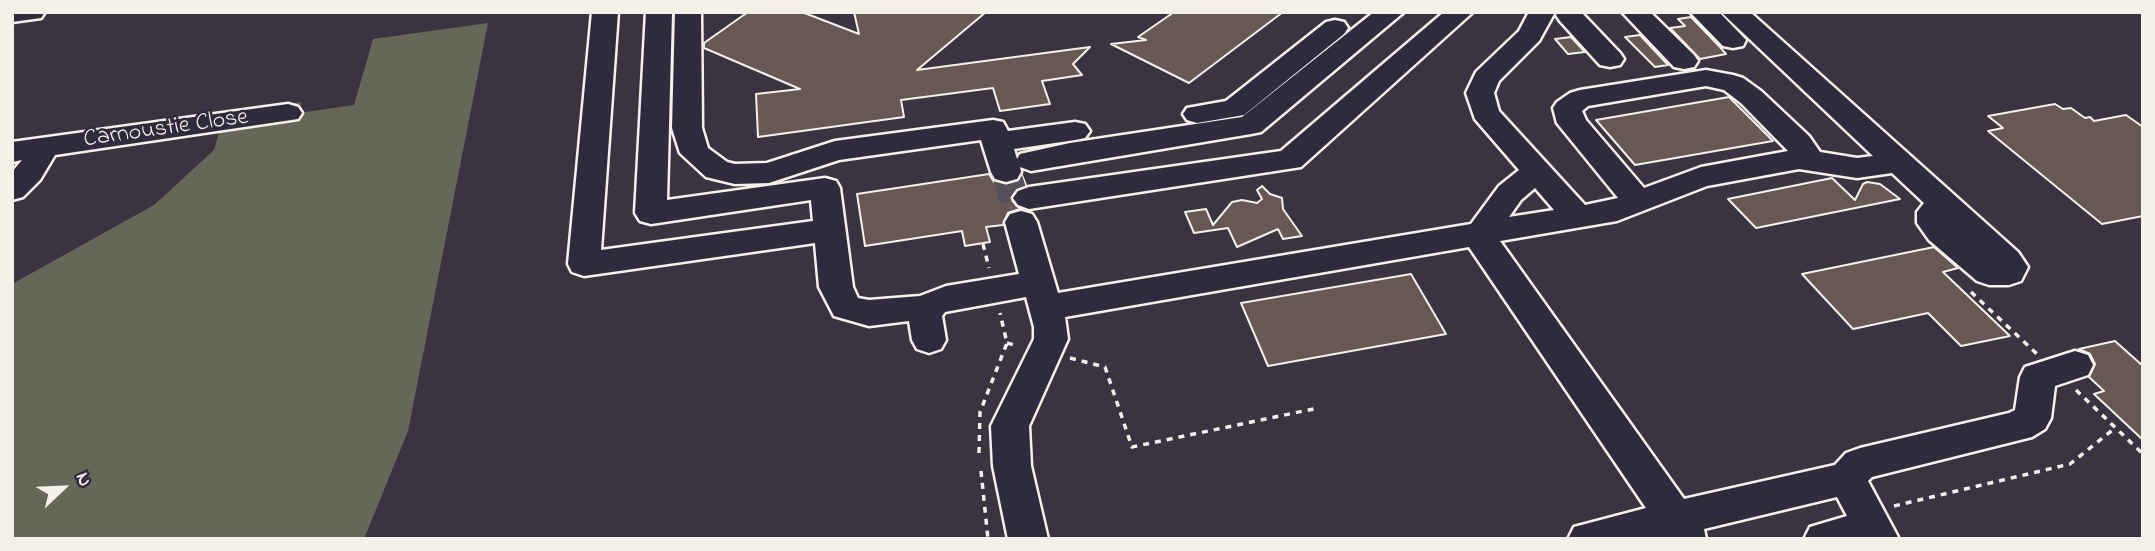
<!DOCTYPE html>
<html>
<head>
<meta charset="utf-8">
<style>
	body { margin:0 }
	#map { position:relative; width:2155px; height:551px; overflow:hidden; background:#3a3342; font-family:"Indie Flower",sans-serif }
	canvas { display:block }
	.frame { position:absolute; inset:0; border:14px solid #f4f1e8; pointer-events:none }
	.north { position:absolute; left:28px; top:453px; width:70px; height:70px; -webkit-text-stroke:5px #2f2a3d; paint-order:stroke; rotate:67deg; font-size:19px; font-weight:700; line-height:28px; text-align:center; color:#f4f1e8 }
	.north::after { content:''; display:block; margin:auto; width:24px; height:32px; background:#f4f1e8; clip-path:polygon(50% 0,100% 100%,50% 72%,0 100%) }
</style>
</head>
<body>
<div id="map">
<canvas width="2155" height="551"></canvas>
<div class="frame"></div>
<div class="north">N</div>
</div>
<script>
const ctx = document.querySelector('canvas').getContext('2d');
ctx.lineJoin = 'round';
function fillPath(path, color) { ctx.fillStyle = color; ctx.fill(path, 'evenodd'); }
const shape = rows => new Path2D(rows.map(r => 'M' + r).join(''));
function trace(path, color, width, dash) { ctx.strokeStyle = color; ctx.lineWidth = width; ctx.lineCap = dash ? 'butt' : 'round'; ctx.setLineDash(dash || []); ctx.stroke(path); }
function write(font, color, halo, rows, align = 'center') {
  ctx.font = font + ' "Indie Flower",sans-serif'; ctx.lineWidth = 5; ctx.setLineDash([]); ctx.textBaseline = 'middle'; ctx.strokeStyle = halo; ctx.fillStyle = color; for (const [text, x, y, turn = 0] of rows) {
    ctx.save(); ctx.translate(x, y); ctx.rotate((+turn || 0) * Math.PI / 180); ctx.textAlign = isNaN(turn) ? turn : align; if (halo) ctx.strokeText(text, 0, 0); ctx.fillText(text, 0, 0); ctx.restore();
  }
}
const green = shape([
	[488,23,408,431,364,539,12,539,12,284,154,205,214,150,225,113,301,102,299,113,354,105,373,39]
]);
const building = shape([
	[748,12,802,12,859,34,854,12,986,12,917,70,1090,47,1073,64,1082,75,1042,81,1050,104,1000,111,993,88,901,100,904,117,758,137,756,94,800,89,704,48,704,43,748,12],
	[1174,12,1283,12,1189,83,1111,44,1146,40,1138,37,1174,12],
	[1691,17,1720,47,1726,54,1700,59,1670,28,1685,26,1678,19,1691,17],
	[1640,35,1668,65,1655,67,1625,37,1640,35],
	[1571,37,1585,52,1568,54,1555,39,1571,37],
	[1729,97,1773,141,1635,165,1596,120,1729,97],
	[2055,104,2063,109,2071,108,2085,118,2090,117,2094,121,2126,115,2143,127,2143,216,2102,224,1988,131,2003,128,1988,116,2055,104],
	[989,174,994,182,1005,185,1018,182,1022,175,1026,185,1016,189,1010,198,1020,209,1008,213,1003,225,986,227,990,242,965,246,962,231,865,246,857,194,989,174],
	[1832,178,1855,200,1863,184,1867,182,1880,184,1900,199,1756,228,1728,199,1832,178],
	[1262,186,1270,194,1282,198,1283,209,1302,236,1283,239,1278,229,1237,247,1228,228,1194,233,1185,212,1206,209,1213,225,1232,202,1242,200,1257,203,1262,199,1257,190,1262,186],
	[1934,247,1958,268,1943,272,2010,336,1961,346,1928,313,1853,329,1802,274,1934,247],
	[1411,274,1446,334,1268,366,1241,303,1411,274],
	[2115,341,2143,366,2143,440,2094,394,2104,391,2089,377,2095,364,2090,354,2079,349,2115,341]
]);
const minorTunnel = shape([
	[1006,172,1021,222]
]);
const path = shape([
	[983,244,989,268],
	[1971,292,2037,354],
	[1007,343,1018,346],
	[1070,358,1105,367,1132,447,1318,408],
	[2076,390,2143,454],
	[979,453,980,412,1007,343,1000,313],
	[981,471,988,539],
	[1894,506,2070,464,2115,428]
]);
const minor = shape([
	[12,12,45,12,41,18,12,22,12,12],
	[592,12,618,12,601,250,813,221,811,200,651,224,640,221,635,213,646,12,672,12,667,200,825,178,836,181,840,188,853,287,858,298,869,300,920,296,946,286,1019,274,1005,222,1010,214,1021,211,1032,214,1037,222,1058,293,1471,224,1499,186,1519,170,1475,119,1466,93,1476,72,1519,31,1529,12,1555,12,1539,41,1499,81,1494,93,1499,111,1585,205,1618,198,1557,123,1553,108,1557,102,1570,93,1580,90,1706,70,1733,75,1743,78,1761,91,1809,136,1820,152,1857,158,1873,156,1721,12,1750,12,2018,252,2028,267,2021,281,2009,285,1989,285,1977,281,1929,240,1917,223,1917,212,1924,203,1892,173,1857,178,1799,169,1707,186,1617,221,1500,241,1684,499,1835,465,1846,453,1860,448,2009,413,2015,410,2020,377,2025,367,2075,351,2088,355,2093,365,2088,375,2055,386,2051,418,2045,429,2032,437,1872,477,1868,481,1899,539,1804,539,1810,527,1847,516,1837,497,1704,529,1706,539,1568,539,1574,527,1646,508,1469,247,1065,317,1068,339,1029,426,1031,466,1048,539,1008,539,993,466,991,426,1034,339,1034,327,1026,297,945,312,942,316,946,340,941,349,929,353,917,349,912,340,909,321,869,326,834,316,819,287,815,243,584,276,572,272,568,264,592,12],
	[1706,86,1724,90,1741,103,1788,151,1701,167,1644,188,1586,120,1582,111,1588,106,1706,86],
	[1535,188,1554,210,1509,217,1521,200,1535,188],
	[675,12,701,12,702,128,708,148,727,162,735,164,767,163,835,141,993,120,1003,122,1008,131,1075,122,1085,124,1090,131,1085,138,1075,140,1014,149,1017,159,1020,154,1070,143,1242,117,1374,12,1404,12,1261,132,1251,134,1031,171,1020,167,1021,172,1017,179,1006,182,995,179,991,172,981,140,839,160,769,183,735,184,706,177,680,153,672,128,675,12],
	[1444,12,1473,12,1301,167,1029,209,1018,205,1013,198,1018,191,1029,187,1281,151,1444,12],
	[1558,12,1581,12,1620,53,1624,59,1620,65,1610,67,1600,65,1560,21,1556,15,1558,12],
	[1622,12,1650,12,1694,55,1698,61,1694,67,1684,69,1674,67,1622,12],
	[1690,12,1719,12,1746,40,1743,46,1733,48,1723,46,1690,12],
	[1335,20,1344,22,1348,28,1344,34,1244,115,1197,123,1187,120,1183,114,1187,108,1226,101,1326,22,1335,20],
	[288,104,298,107,302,113,298,119,55,155,40,180,23,197,12,200,12,172,22,160,12,162,12,142,288,104]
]);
const streetNames = [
	["Carnoustie Close",166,130,-8]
];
fillPath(green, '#666758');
fillPath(building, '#675856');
trace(building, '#f4f1e8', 2);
trace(minorTunnel, '#56505b', 29, [29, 15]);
trace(minor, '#f4f1e8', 5);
trace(path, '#f4f1e8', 3.5, [6, 6]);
fillPath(minor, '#2f2a3d');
write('24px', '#f4f1e8', '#2f2a3d', streetNames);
</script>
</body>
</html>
